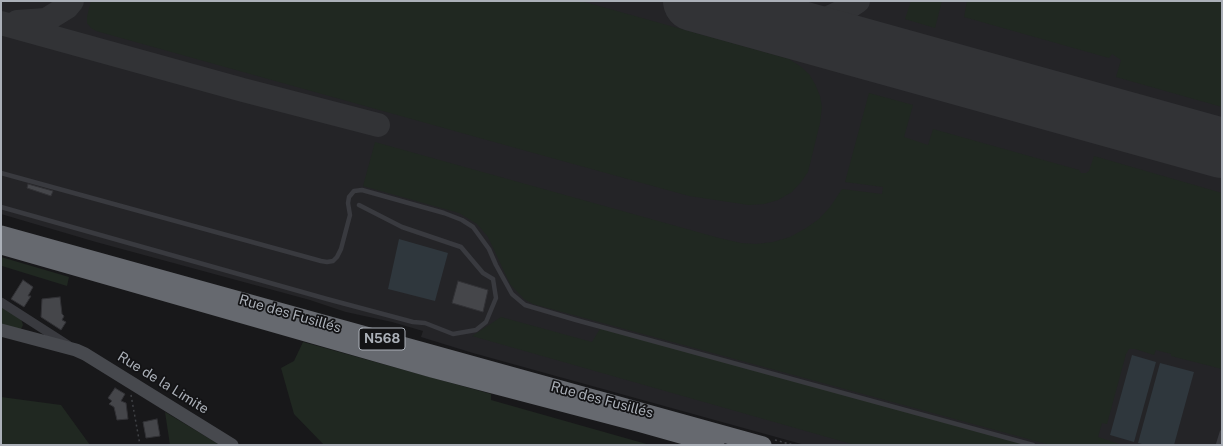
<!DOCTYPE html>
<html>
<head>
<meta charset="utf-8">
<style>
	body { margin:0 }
	#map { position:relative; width:1223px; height:446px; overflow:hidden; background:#18181a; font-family:"Public Sans",sans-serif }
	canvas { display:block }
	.frame { position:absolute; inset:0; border:2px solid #abb0b8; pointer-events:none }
</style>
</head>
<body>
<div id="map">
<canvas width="1223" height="446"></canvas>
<div class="frame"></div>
</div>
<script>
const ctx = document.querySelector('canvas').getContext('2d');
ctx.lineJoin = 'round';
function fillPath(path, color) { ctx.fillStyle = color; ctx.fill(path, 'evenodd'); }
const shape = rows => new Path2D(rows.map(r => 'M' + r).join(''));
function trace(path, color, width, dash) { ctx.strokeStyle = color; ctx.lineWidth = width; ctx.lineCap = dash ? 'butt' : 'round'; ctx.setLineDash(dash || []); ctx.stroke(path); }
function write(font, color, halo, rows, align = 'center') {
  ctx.font = font + ' "Public Sans",sans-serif'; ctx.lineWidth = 3.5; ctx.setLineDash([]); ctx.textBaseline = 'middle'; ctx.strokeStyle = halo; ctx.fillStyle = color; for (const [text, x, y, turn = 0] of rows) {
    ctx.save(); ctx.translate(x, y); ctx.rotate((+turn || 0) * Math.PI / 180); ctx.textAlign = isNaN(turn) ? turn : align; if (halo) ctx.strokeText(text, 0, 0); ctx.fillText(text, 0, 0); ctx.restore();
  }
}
const built = shape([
	[1,1,1222,1,1222,445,805,445,473,353,421,337,423,331,392,322,346,312,310,300,96,242,1,214]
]);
const green = shape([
	[91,1,581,1,789,59,800,66,809,74,815,84,820,96,822,107,820,123,808,172,801,182,792,192,778,200,764,204,749,205,689,196,512,147,96,31,91,28,87,23,87,17],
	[911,1,942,1,935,28,905,19],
	[967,1,1222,1,1222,107,1116,77,1121,60,1112,54,1109,58,964,17],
	[869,93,913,105,904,137,928,145,933,129,1079,170,1081,173,1086,173,1089,171,1094,156,1222,193,1222,369,1171,356,1171,354,1156,350,1154,355,1135,349,1129,349,1126,354,1107,424,1102,423,1098,437,1122,445,1050,445,533,304,524,299,510,284,488,237,477,224,459,213,363,186,375,142,719,238,741,243,756,244,773,242,790,237,806,228,819,219,830,207,842,189,882,194,883,187,845,182],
	[1,257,69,277,67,286,2,266,1,269],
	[1,307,21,319,23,325,21,329,17,332,1,328],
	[501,317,592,342,601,327,1034,445,855,445,472,336],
	[303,342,491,394,491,400,650,445,324,445,294,414,281,368,294,361],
	[1,397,61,405,90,445,1,445],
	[165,412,220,445,170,445]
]);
const water = shape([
	[399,239,448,253,435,301,388,289],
	[1132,355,1156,362,1134,442,1110,435],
	[1160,363,1194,372,1174,445,1146,445,1138,443]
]);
const taxiway = shape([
	[751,17,787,24,807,24,824,20,843,11,858,1],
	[17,22,46,20,67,7,72,1],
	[1,23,243,90,378,125]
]);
const runway = shape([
	[693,1,1222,148]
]);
const building = shape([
	[28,184,53,191,51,196,27,188,28,184],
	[23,280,33,287,28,296,31,296,24,307,11,299,23,280],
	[458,281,488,290,483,312,452,303,458,281],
	[60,297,62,314,64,316,62,320,66,322,61,330,41,317,42,299,60,297],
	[115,388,125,394,121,401,126,403,128,419,117,420,114,407,109,404,112,401,108,398,115,388],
	[157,419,160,436,146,438,143,422,157,419]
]);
const path = shape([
	[131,395,140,445],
	[775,440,793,445]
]);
const lane = shape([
	[1,173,321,261,327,262,333,261,337,257,341,249,350,215,348,203,349,197,354,191,362,190,444,213,462,220,473,227,489,249,496,265,512,294,525,305,576,320,1033,445],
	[359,205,402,227,461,247,483,273,493,279],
	[1,207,327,299,413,322,425,323,453,334,476,330,486,322,496,298,493,279],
	[1218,445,1222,432]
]);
const street = shape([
	[1,302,68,345]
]);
const secondary = shape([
	[1,330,76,350,85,354,232,445]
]);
const highway = shape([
	[1,234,763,445],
	[1,246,432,369,638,423,716,445]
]);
const shields = [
	[382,339,46]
];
const shieldNames = [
	["N568",382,339]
];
const streetNames = [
	["Rue des Fusillés",290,314,16],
	["Rue de la Limite",163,383,32],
	["Rue des Fusillés",602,400,15]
];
fillPath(built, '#242427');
fillPath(green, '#202821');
fillPath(water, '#2f373d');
trace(taxiway, '#323336', 24);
trace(runway, '#323336', 60);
fillPath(building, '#45464a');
trace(building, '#323236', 1);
trace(path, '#3f4145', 1.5, [2, 3]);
trace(lane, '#393a3f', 4.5);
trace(street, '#393a3f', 9);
trace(secondary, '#47494e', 13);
trace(highway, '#66696f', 17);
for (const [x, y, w] of shields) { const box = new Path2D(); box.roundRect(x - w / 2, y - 11, w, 22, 3); ctx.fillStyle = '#131315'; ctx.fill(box); trace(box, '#abb0b8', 1); }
write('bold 13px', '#abb0b8', null, shieldNames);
write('14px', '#abb0b8', '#131315', streetNames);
</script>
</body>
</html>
